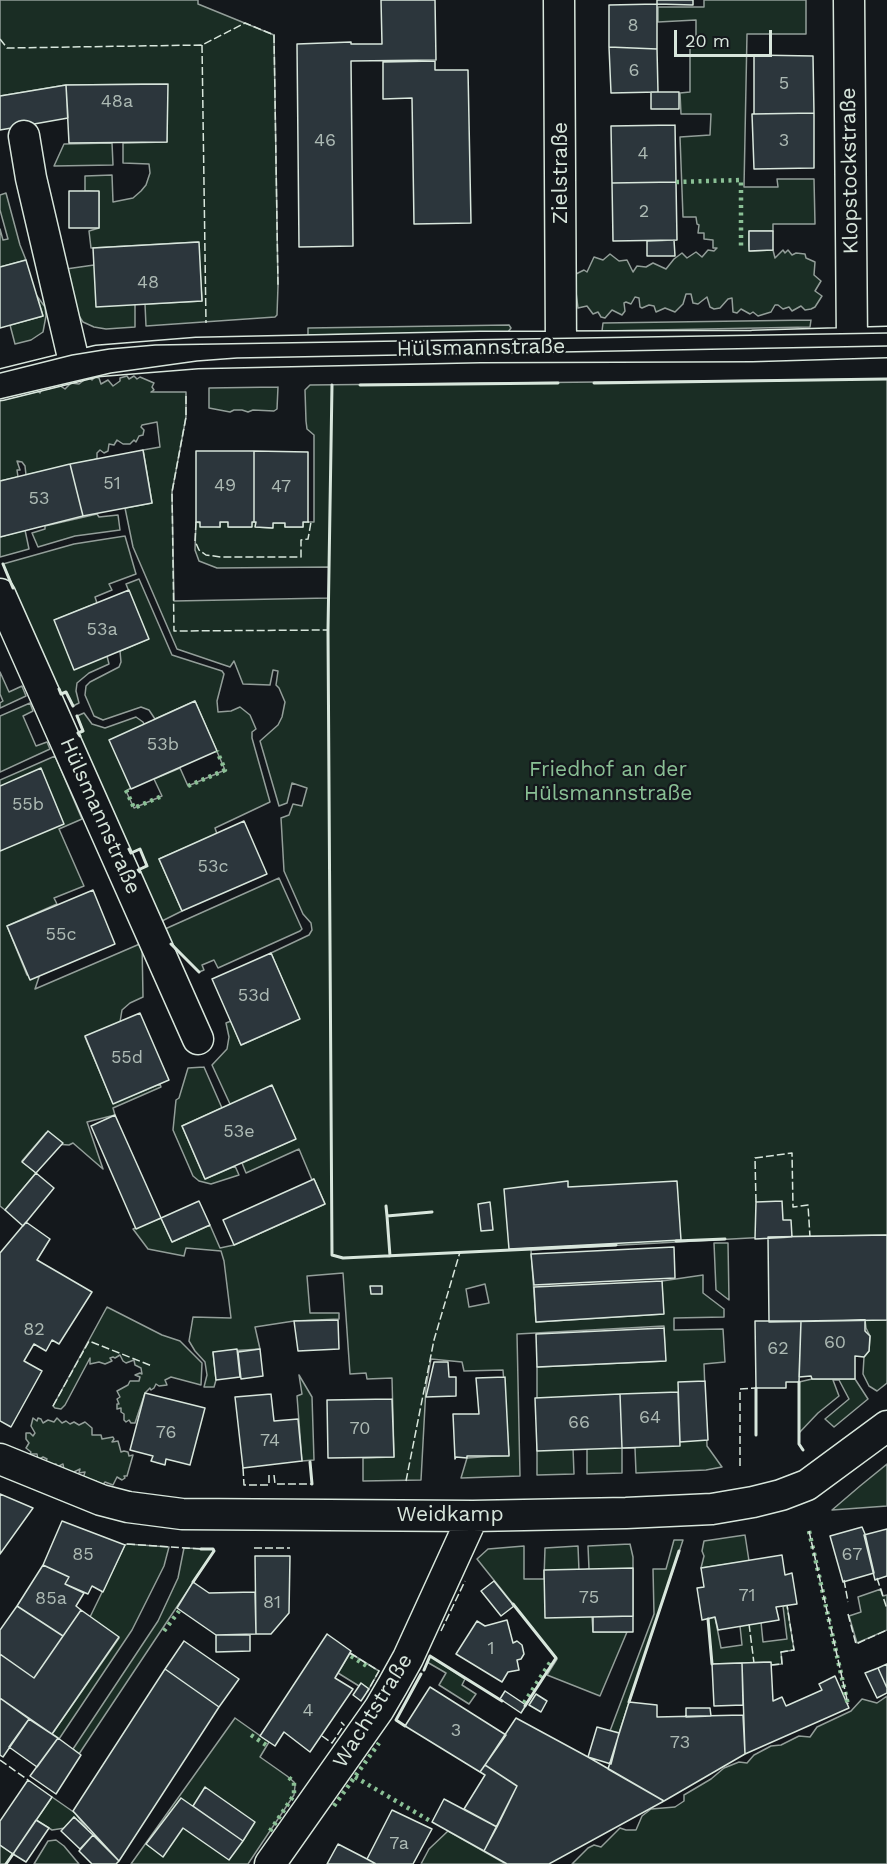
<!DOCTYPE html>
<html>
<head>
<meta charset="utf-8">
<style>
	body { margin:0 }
	#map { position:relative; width:887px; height:1864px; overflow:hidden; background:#14181c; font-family:"Work Sans",sans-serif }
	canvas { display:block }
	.scale { position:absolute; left:674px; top:30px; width:98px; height:27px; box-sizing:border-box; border:3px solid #d8e6dc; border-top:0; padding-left:8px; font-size:18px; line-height:21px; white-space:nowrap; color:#d8e6dc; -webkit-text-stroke:4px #14181c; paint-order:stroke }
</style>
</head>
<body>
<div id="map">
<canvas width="887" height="1864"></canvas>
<div class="scale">20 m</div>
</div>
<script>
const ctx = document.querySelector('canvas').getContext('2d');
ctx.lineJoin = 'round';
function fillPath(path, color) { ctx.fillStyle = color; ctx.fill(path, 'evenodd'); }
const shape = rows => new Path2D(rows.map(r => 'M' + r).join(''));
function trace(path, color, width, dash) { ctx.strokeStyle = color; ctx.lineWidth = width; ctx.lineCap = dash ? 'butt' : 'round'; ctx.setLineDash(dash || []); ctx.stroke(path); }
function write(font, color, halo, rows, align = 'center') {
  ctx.font = font + ' "Work Sans",sans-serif'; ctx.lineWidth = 4.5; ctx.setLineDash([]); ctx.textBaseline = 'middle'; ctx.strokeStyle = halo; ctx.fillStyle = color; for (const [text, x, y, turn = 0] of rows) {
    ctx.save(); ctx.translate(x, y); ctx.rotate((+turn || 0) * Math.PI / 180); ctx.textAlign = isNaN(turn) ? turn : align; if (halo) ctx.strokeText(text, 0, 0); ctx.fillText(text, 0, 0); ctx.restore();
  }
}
const green = shape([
	[0,0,198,0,198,4,274,35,278,286,277,315,275,317,146,326,145,304,202,301,198,242,91,248,89,231,99,228,99,192,85,191,85,176,112,175,113,202,133,198,141,191,146,185,150,173,149,164,123,163,123,143,167,142,167,84,66,85,0,96,0,0],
	[704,0,806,0,806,34,747,34,744,187,778,187,777,179,814,179,815,224,773,224,773,231,749,231,749,245,750,251,773,250,775,258,783,250,785,253,788,250,792,255,796,253,805,254,806,258,815,262,814,275,821,281,815,291,822,296,815,307,811,309,805,310,801,306,792,311,789,307,783,309,778,305,775,305,771,312,758,316,753,312,750,314,741,309,737,313,733,312,732,298,728,299,720,308,714,309,710,307,707,297,698,304,693,303,691,294,686,294,683,304,675,312,665,308,656,312,654,306,649,305,642,308,640,307,639,298,635,297,631,304,626,302,624,303,625,311,622,315,612,310,605,318,601,317,598,312,593,314,587,306,578,308,576,292,572,289,576,274,584,270,587,272,594,257,603,260,610,254,619,261,627,260,633,272,637,266,646,267,653,263,666,269,674,259,682,253,687,258,696,252,702,257,708,250,714,251,717,248,713,248,713,240,704,239,704,233,698,233,699,225,697,224,696,217,683,217,680,137,710,135,711,114,681,114,680,93,690,92,690,44,696,44,696,20,658,22,658,7,704,7,704,0],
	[112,143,113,165,54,166,64,144,112,143],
	[6,193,20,245,26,260,0,267,0,229,3,240,8,239,0,210,0,195,6,193],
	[94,265,135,304,135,327,106,329,94,327,83,322,79,316,66,269,94,265],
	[37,296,45,307,46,316,43,332,31,340,15,344,10,325,43,316,37,296],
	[811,320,810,327,602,331,603,323,811,320],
	[509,325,511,328,508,332,308,335,308,328,509,325],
	[127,376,129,379,134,376,137,379,140,377,154,383,152,387,154,390,151,392,186,392,186,417,172,492,174,601,329,598,329,567,217,568,199,561,195,550,196,522,220,527,220,522,228,522,229,527,251,527,252,522,256,522,256,527,272,528,273,523,285,523,285,527,303,527,303,522,314,522,314,435,307,429,306,421,305,390,310,385,887,379,887,1235,768,1237,531,1250,536,1322,663,1314,662,1281,703,1275,703,1293,724,1309,724,1317,674,1318,674,1330,723,1329,725,1362,704,1364,707,1446,722,1467,706,1470,636,1473,635,1448,622,1448,622,1473,587,1474,587,1447,573,1448,574,1474,537,1475,537,1367,665,1361,664,1326,517,1334,520,1476,461,1478,467,1458,509,1455,503,1370,464,1371,462,1362,431,1359,426,1387,421,1480,363,1481,363,1458,394,1457,392,1378,367,1379,366,1373,350,1374,343,1273,307,1276,310,1313,339,1313,339,1319,294,1321,255,1327,260,1349,213,1352,216,1380,214,1387,204,1387,207,1375,205,1362,195,1351,189,1341,193,1317,231,1318,224,1261,221,1251,186,1248,184,1256,148,1249,133,1229,161,1218,172,1242,210,1225,220,1248,234,1245,325,1204,314,1179,312,1180,299,1149,246,1173,242,1163,295,1139,230,1104,212,1065,227,1049,229,1037,226,1023,231,1021,241,1045,299,1019,271,953,309,935,312,930,311,923,303,914,284,871,281,818,289,815,293,804,302,806,307,788,292,783,287,803,279,806,260,741,278,725,282,717,285,702,279,688,276,685,278,671,273,670,270,685,243,684,234,661,230,667,177,649,133,547,125,508,152,503,143,450,160,447,157,422,142,425,141,427,144,430,143,435,139,436,136,442,134,440,130,444,123,444,117,440,114,445,109,444,108,451,104,453,100,450,97,453,97,459,26,475,25,466,22,462,17,461,20,470,17,470,18,477,0,481,0,397,28,394,37,390,40,393,43,387,49,389,56,383,65,389,71,383,79,384,88,377,92,380,95,377,99,378,101,384,108,380,113,386,120,381,120,378,127,376],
	[485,1284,489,1303,469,1307,466,1289,485,1284],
	[278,387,277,409,274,411,253,410,248,412,242,410,234,410,230,412,209,408,209,388,278,387],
	[97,514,99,517,118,515,120,530,75,536,38,547,32,533,45,529,45,526,97,514],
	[25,530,29,549,0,557,0,537,25,530],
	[125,536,136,574,109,584,112,590,95,597,97,603,55,620,107,656,109,664,89,673,77,683,76,691,79,703,73,706,66,692,61,694,3,564,74,544,125,536],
	[139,579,172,655,222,671,224,674,217,701,218,712,231,711,240,707,250,715,256,729,252,732,252,738,270,802,215,828,217,834,159,859,182,911,162,921,138,870,147,865,140,849,131,853,78,733,83,730,77,716,84,713,92,724,105,728,136,717,143,722,144,724,131,788,126,791,134,808,162,796,154,779,180,768,188,786,225,770,195,701,155,719,149,710,141,707,103,720,94,716,85,695,86,686,90,682,119,667,121,662,120,651,148,639,126,584,139,579],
	[0,672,9,692,22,686,26,696,0,708,0,703,3,701,0,694,0,672],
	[30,703,33,711,23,716,36,746,47,742,50,749,0,772,0,716,30,703],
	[55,756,82,819,59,829,84,886,54,898,57,904,7,926,27,975,39,977,35,989,142,943,143,997,130,1003,122,1010,120,1022,85,1037,113,1103,160,1084,161,1087,113,1108,115,1115,87,1122,103,1169,73,1143,69,1145,53,1144,46,1133,22,1161,36,1173,5,1210,0,1206,0,780,55,756],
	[279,878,302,929,300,931,218,968,214,960,202,965,204,970,199,972,172,944,165,929,279,878],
	[204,1067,222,1108,182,1126,205,1179,235,1166,239,1175,211,1184,199,1181,193,1176,173,1130,176,1100,179,1098,188,1068,204,1067],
	[714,1243,728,1243,729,1300,716,1290,714,1243],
	[107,1307,162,1335,180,1341,202,1363,201,1385,171,1377,165,1380,167,1385,159,1386,156,1384,154,1388,151,1390,150,1388,145,1393,135,1423,131,1423,129,1420,126,1422,124,1420,124,1414,121,1412,121,1408,117,1409,117,1404,119,1404,117,1399,120,1397,117,1391,128,1385,130,1381,139,1381,140,1377,135,1375,140,1373,142,1374,141,1368,135,1365,134,1360,126,1363,123,1361,120,1355,115,1358,113,1357,110,1358,112,1361,105,1364,99,1362,90,1364,90,1358,65,1405,61,1409,55,1408,53,1406,107,1307],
	[865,1320,887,1320,887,1383,877,1391,869,1386,863,1374,864,1357,869,1351,870,1336,866,1328,865,1320],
	[299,1375,312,1397,314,1460,302,1461,297,1396,302,1394,299,1375],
	[812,1379,855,1379,868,1399,834,1427,825,1419,849,1399,839,1380,833,1380,839,1396,818,1413,799,1433,799,1382,812,1379],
	[33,1418,37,1421,38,1418,41,1419,43,1423,48,1420,54,1422,57,1418,62,1423,66,1421,70,1424,74,1422,79,1425,85,1422,92,1428,92,1435,101,1435,102,1439,113,1437,114,1439,112,1442,118,1441,121,1452,124,1451,128,1452,129,1456,133,1455,127,1476,124,1476,125,1478,122,1480,117,1477,113,1485,105,1482,102,1486,96,1481,94,1484,88,1478,85,1479,83,1478,85,1472,79,1473,80,1469,70,1474,64,1470,63,1464,57,1467,56,1464,52,1466,45,1463,47,1459,43,1457,38,1460,37,1454,30,1454,31,1452,26,1448,29,1443,26,1439,26,1433,30,1433,33,1436,35,1433,31,1426,33,1418],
	[887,1464,887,1506,832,1510,860,1486,887,1464],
	[745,1535,749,1561,701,1568,704,1556,702,1551,704,1541,745,1535],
	[674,1540,683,1540,619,1733,610,1731,654,1614,653,1569,666,1569,674,1540],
	[127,1544,169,1547,164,1566,132,1630,59,1739,52,1734,119,1638,90,1617,125,1545,127,1544],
	[630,1544,633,1557,633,1616,592,1617,593,1632,627,1632,600,1696,547,1675,557,1659,477,1559,488,1549,524,1546,524,1579,544,1579,545,1548,578,1546,579,1571,589,1569,588,1546,630,1544],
	[184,1548,213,1549,214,1551,79,1754,73,1749,158,1621,178,1578,184,1548],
	[881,1589,883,1596,887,1595,887,1630,857,1643,849,1616,861,1612,858,1597,881,1589],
	[787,1605,794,1650,781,1652,782,1664,771,1665,770,1662,712,1664,708,1619,715,1617,721,1648,742,1645,740,1626,761,1622,763,1642,787,1639,783,1606,787,1605],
	[350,1653,379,1671,369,1689,361,1684,359,1686,338,1673,350,1653],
	[430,1656,465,1679,462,1685,476,1694,469,1704,439,1685,446,1673,427,1662,430,1656],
	[887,1696,887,1864,572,1864,588,1848,594,1845,601,1847,620,1828,626,1830,636,1830,642,1816,651,1809,675,1807,684,1801,684,1795,711,1779,724,1768,739,1762,747,1763,754,1755,771,1746,781,1745,799,1736,810,1737,817,1727,851,1711,862,1699,877,1703,887,1696],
	[235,1718,269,1742,260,1757,287,1776,294,1782,295,1786,294,1795,248,1864,131,1864,235,1718],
	[52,1797,75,1813,87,1829,74,1817,65,1828,52,1830,36,1820,52,1797],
	[448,1831,506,1864,421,1864,429,1849,448,1831],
	[56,1840,64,1846,79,1864,34,1864,48,1841,56,1840],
	[0,1845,13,1854,6,1864,0,1864,0,1845]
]);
const building = shape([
	[381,0,435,0,436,60,351,61,353,246,299,247,297,44,351,42,351,44,382,44,381,0],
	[657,0,693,0,693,5,657,4,657,0],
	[657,4,657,49,609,47,609,5,657,4],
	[609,47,657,49,658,92,611,93,609,47],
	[754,55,813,56,814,113,754,114,754,55],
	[435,61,435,70,468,70,471,223,414,224,412,98,383,99,383,62,435,61],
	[168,84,167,142,69,143,66,85,168,84],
	[66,85,68,118,0,130,0,96,66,85],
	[651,92,679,92,679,109,651,109,651,92],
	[814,113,814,168,754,169,752,114,814,113],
	[675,125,676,182,612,183,611,126,675,125],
	[676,182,677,240,613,241,612,183,676,182],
	[69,191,99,191,99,228,69,228,69,191],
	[749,231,773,231,773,250,749,251,749,231],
	[674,240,675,256,647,256,647,241,674,240],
	[199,242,202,301,96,307,93,248,199,242],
	[26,260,43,316,0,328,0,267,26,260],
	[143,450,152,503,83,516,70,464,143,450],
	[196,451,254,451,254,522,252,522,252,527,228,527,228,522,220,522,220,527,200,527,200,522,196,522,196,451],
	[254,451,308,452,308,522,303,522,303,527,285,527,285,523,273,523,273,528,255,527,256,522,254,522,254,451],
	[70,464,83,516,0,537,0,481,70,464],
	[129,590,149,639,74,670,54,620,129,590],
	[195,701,217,751,131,789,109,740,195,701],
	[41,768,64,824,0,851,0,786,41,768],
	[244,821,267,874,182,911,159,859,244,821],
	[93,890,115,944,30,980,7,926,93,890],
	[271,953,300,1019,241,1045,212,979,271,953],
	[140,1013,169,1080,113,1104,85,1036,140,1013],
	[272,1085,296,1139,205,1179,182,1126,272,1085],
	[115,1115,161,1218,136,1229,91,1126,115,1115],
	[48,1131,63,1143,36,1173,22,1162,48,1131],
	[36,1173,54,1188,23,1226,5,1210,36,1173],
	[314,1179,325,1204,234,1245,223,1220,314,1179],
	[568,1181,568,1187,677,1181,681,1240,509,1249,504,1189,568,1181],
	[199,1201,210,1225,172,1242,161,1218,199,1201],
	[782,1201,783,1220,791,1220,792,1237,755,1239,756,1202,782,1201],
	[490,1202,493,1230,481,1231,478,1204,490,1202],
	[26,1222,50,1239,37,1260,92,1292,59,1344,52,1340,46,1351,34,1344,24,1361,42,1371,11,1427,0,1421,0,1253,26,1222],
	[887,1235,887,1320,769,1322,768,1237,887,1235],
	[674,1247,675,1278,534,1285,531,1254,674,1247],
	[662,1281,664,1314,536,1322,534,1287,662,1281],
	[370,1286,382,1286,382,1294,371,1294,370,1286],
	[338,1320,339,1349,298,1351,294,1321,338,1320],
	[865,1320,865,1331,870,1336,869,1351,864,1357,855,1356,855,1379,812,1379,811,1376,799,1377,801,1321,865,1320],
	[755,1321,801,1321,799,1382,786,1382,786,1388,756,1388,755,1321],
	[664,1328,666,1361,537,1367,536,1334,664,1328],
	[237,1349,240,1377,216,1380,213,1352,237,1349],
	[260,1349,263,1376,241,1379,238,1352,260,1349],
	[434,1362,448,1362,449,1377,456,1377,456,1396,426,1397,434,1362],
	[505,1377,509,1456,467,1456,467,1458,456,1457,455,1459,453,1414,479,1414,476,1378,505,1377],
	[705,1381,708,1440,680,1442,678,1382,705,1381],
	[678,1392,680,1446,622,1448,620,1394,678,1392],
	[145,1393,205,1408,190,1465,166,1459,165,1465,151,1461,153,1456,130,1450,145,1393],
	[271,1394,274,1421,298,1419,302,1461,243,1468,235,1397,271,1394],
	[620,1394,622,1448,537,1451,535,1398,620,1394],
	[392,1399,394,1457,328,1458,327,1400,392,1399],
	[0,1494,33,1508,0,1554,0,1494],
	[62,1521,125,1545,103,1592,92,1586,88,1594,65,1584,69,1577,43,1565,62,1521],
	[862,1527,865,1534,874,1573,843,1582,830,1536,862,1527],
	[887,1529,887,1576,875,1580,864,1535,887,1529],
	[782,1555,785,1575,792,1573,797,1604,776,1607,779,1620,718,1630,715,1617,702,1620,697,1588,704,1587,701,1568,782,1555],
	[255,1556,290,1556,289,1613,271,1634,256,1634,255,1556],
	[43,1565,69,1577,65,1584,84,1593,76,1606,81,1610,63,1636,17,1606,43,1565],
	[633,1568,633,1616,545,1618,544,1570,633,1568],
	[494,1581,514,1606,501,1616,481,1591,494,1581],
	[193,1582,209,1593,255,1592,256,1634,216,1635,177,1608,193,1582],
	[17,1606,63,1636,34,1678,0,1654,0,1630,17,1606],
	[81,1610,119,1637,52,1734,0,1698,0,1654,34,1678,81,1610],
	[633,1616,633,1632,593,1632,593,1617,633,1616],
	[507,1620,513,1643,517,1641,522,1645,524,1654,521,1659,517,1660,519,1670,508,1672,502,1682,456,1654,477,1621,485,1626,507,1620],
	[327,1634,351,1651,335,1678,353,1689,310,1752,284,1732,275,1746,260,1736,327,1634],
	[216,1635,250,1635,250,1651,216,1652,216,1635],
	[184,1641,239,1679,219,1707,165,1669,184,1641],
	[771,1662,773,1701,782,1697,786,1706,822,1690,819,1684,835,1676,849,1708,745,1754,742,1663,771,1662],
	[742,1663,743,1705,714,1706,712,1664,742,1663],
	[887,1664,887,1688,878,1668,887,1664],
	[878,1668,887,1688,887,1693,877,1698,865,1673,878,1668],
	[165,1669,219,1707,119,1861,73,1811,165,1669],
	[361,1683,369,1689,361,1701,353,1695,361,1683],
	[430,1687,506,1735,480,1772,405,1726,430,1687],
	[505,1691,526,1705,521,1713,500,1699,505,1691],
	[536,1694,547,1701,541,1712,529,1705,536,1694],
	[0,1698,29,1719,3,1757,0,1755,0,1698],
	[629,1702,657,1705,657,1717,743,1715,745,1754,664,1801,608,1769,629,1702],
	[686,1708,710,1708,711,1716,686,1717,686,1708],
	[516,1718,588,1757,664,1801,549,1864,507,1864,484,1851,517,1786,485,1765,516,1718],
	[29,1719,58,1738,37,1767,9,1747,29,1719],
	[597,1727,619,1733,611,1764,588,1757,597,1727],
	[58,1738,81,1755,56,1794,30,1776,58,1738],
	[485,1765,517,1786,497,1827,464,1809,485,1775,480,1772,485,1765],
	[28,1780,52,1797,13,1854,0,1845,0,1821,28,1780],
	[205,1787,255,1822,243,1841,193,1806,205,1787],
	[181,1798,243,1841,229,1860,183,1828,163,1857,146,1844,181,1798],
	[444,1799,497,1827,484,1851,432,1822,444,1799],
	[392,1810,432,1829,413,1864,376,1864,367,1859,392,1810],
	[74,1817,93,1835,80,1849,61,1831,74,1817],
	[36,1820,49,1828,26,1862,13,1854,36,1820],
	[93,1835,119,1861,116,1864,92,1864,79,1851,93,1835],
	[338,1844,367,1859,376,1864,327,1864,338,1844]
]);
const minor = shape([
	[559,0,561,346],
	[849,0,852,343],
	[24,136,31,178,75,366],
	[0,385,97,361,197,353,480,347,752,346,887,342],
	[0,594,198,1039],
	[0,1459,101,1500,128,1507,182,1514,473,1516,626,1513,712,1509,753,1502,781,1495,807,1485,887,1426],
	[270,1864,379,1709,393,1685,408,1658,473,1516]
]);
const tram = shape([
	[0,373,72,355,109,349,155,345,887,333],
	[0,399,111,373,197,361,237,358,887,346]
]);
const hedge = shape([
	[676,182,741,180,741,246],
	[188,786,225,770,217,751],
	[126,790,134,808,162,796],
	[809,1531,848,1705],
	[164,1631,179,1611],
	[351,1656,370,1668],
	[524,1703,551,1661],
	[251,1735,266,1745],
	[355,1777,432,1822],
	[334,1806,379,1743],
	[270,1831,294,1795,294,1782,287,1776]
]);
const fence = shape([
	[0,39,7,48,202,45,245,23,274,35,278,286],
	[202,45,206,323],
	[186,396,186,417,172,492,174,631,328,630],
	[196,522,195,541,199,550,206,555,221,557,301,557,301,540,308,539,311,522,308,522],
	[756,1202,755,1158,792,1153,793,1207,808,1205,810,1237],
	[53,1406,89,1341,152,1366],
	[740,1466,740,1389,756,1388],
	[243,1468,244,1485,269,1485,269,1475],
	[274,1475,275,1484,312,1484],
	[406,1481,434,1340,460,1252],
	[809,1531,848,1704],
	[127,1544,201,1549],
	[254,1548,290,1548],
	[877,1578,887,1609],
	[844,1580,848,1602],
	[848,1614,856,1644,887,1630],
	[749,1624,754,1663],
	[441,1631,465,1581],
	[350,1653,379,1671,367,1692],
	[771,1665,782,1664,781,1652,794,1650,787,1605],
	[322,1736,332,1743,344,1725,341,1722],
	[0,1760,28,1780]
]);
const wall = shape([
	[594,383,887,379],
	[332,385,328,630,332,1255,343,1258,616,1245],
	[360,385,558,383],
	[3,564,13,588],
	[59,689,61,694,66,692,73,706],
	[77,716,83,731,78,733,80,736],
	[129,849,131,853,140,849,147,866,138,870,140,872],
	[171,944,199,972],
	[386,1206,387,1216],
	[676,1241,725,1239],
	[390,1256,387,1216,432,1212],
	[799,1382,799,1444,803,1450],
	[756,1388,756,1435],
	[310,1462,312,1484],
	[193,1582,214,1551,213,1549,201,1549],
	[513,1604,556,1658,525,1706],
	[708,1619,712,1664],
	[424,1670,430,1656,502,1701],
	[629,1702,679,1551],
	[405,1726,396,1720,421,1674],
	[6,1864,13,1854]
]);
const numberNames = [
	["8",633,26],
	["6",634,71],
	["5",784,84],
	["48a",117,102],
	["46",325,141],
	["3",784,141],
	["4",643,154],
	["2",644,212],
	["48",148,283],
	["51",112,484],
	["49",225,486],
	["47",281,487],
	["53",39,499],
	["53a",102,630],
	["53b",163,745],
	["55b",28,805],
	["53c",213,867],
	["55c",61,935],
	["53d",254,996],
	["55d",127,1058],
	["53e",239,1132],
	["82",34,1330],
	["60",835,1343],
	["62",778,1349],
	["64",650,1418],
	["66",579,1423],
	["70",360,1429],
	["76",166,1433],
	["74",270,1441],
	["85",83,1555],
	["67",852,1555],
	["71",747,1596],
	["75",589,1598],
	["85a",51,1599],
	["81",272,1603],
	["1",491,1649],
	["4",308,1711],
	["3",456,1731],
	["73",680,1743],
	["7a",399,1844]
];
const streetNames = [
	["Klopstockstraße",850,171,-91],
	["Zielstraße",561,173,-90],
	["Hülsmannstraße",481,348,-1],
	["Hülsmannstraße",100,816,66],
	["Weidkamp",450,1515],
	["Wachtstraße",373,1711,-58]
];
const parkNames = [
	["Friedhof an der",608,770],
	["Hülsmannstraße",608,794]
];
fillPath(green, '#1a2d24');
trace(green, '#939e99', 1.5);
fillPath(building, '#2c363c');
trace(building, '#d8e6dc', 1.5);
trace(minor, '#d8e6dc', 33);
trace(minor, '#14181c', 30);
trace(tram, '#d8e6dc', 1.5);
trace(hedge, '#8ac095', 4.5, [3, 4.5]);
trace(fence, '#d8e6dc', 1.5, [8, 3]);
trace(wall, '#d8e6dc', 3);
write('18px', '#adbab4', null, numberNames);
write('21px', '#d8e6dc', '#14181c', streetNames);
write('21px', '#8ac095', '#14181c', parkNames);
</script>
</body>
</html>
